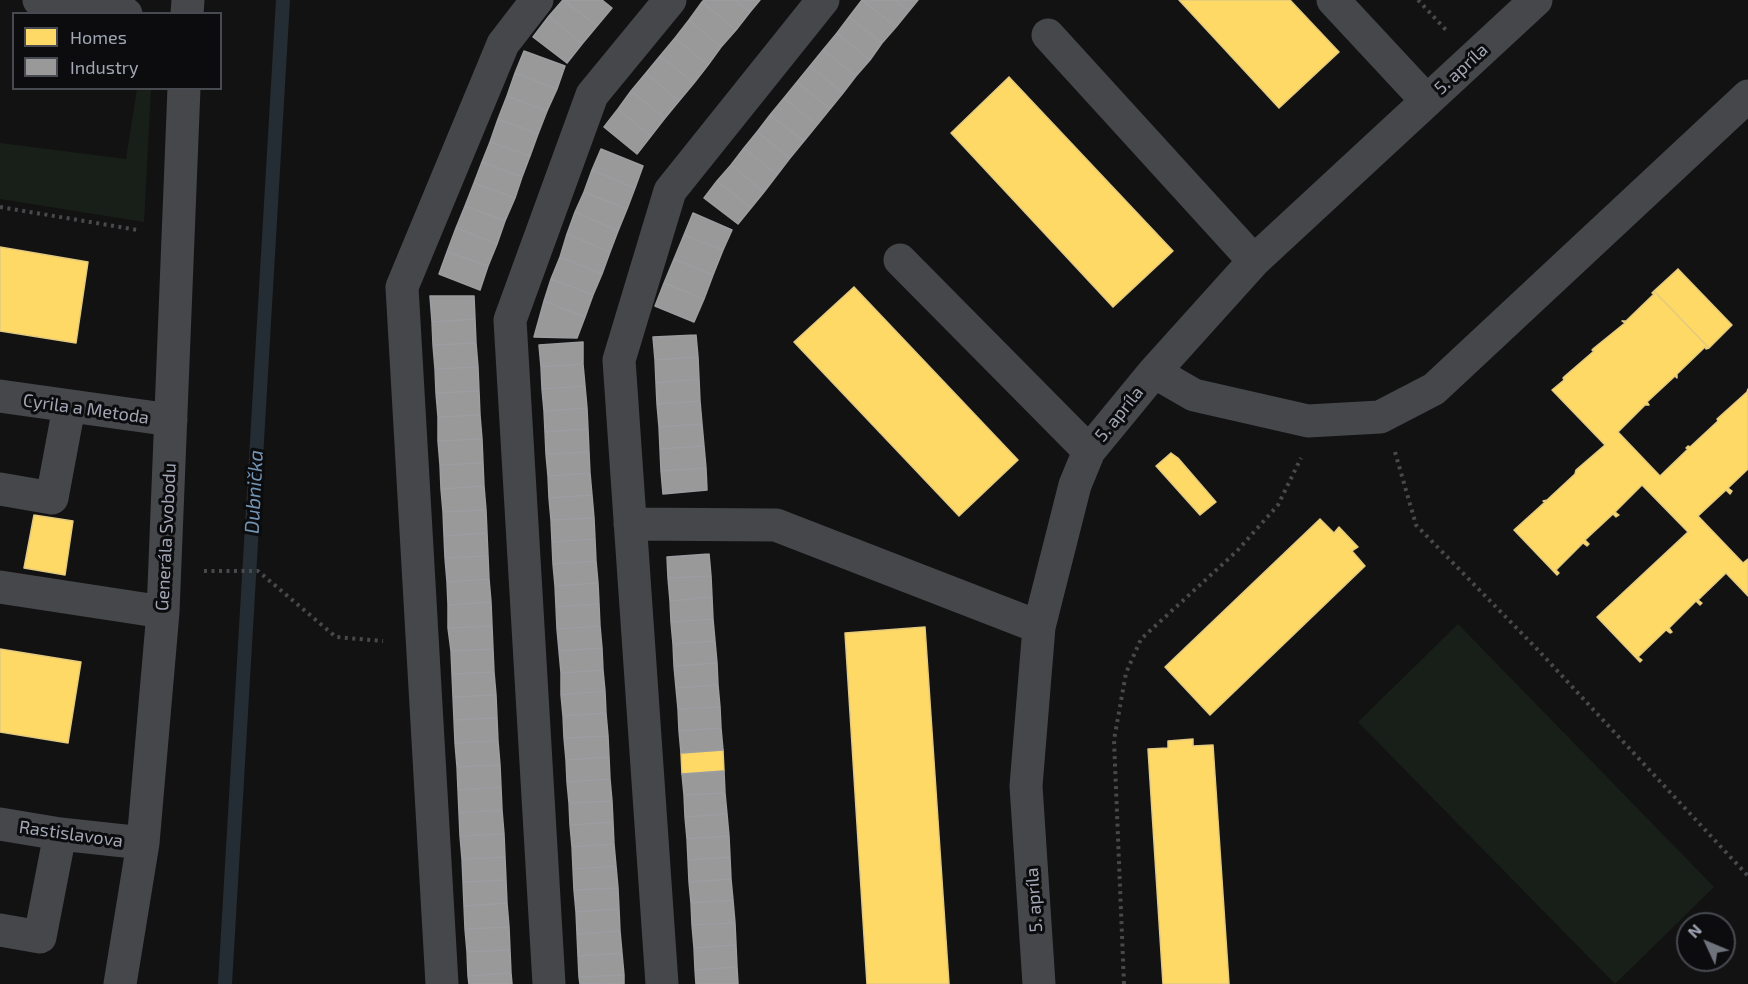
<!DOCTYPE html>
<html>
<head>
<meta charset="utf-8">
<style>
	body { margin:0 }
	#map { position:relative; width:1748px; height:984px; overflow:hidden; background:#121212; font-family:"Exo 2",sans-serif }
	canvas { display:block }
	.legend { position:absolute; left:12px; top:12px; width:210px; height:78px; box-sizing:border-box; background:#0c0c0e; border:2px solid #484a51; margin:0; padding:8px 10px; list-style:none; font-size:18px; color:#a1a7b5 }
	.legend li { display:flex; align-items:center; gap:12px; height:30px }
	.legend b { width:30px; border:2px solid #484a51 }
	.north { position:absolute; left:1676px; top:912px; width:60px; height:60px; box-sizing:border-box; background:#0c0c0e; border:2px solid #484a51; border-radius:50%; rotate:314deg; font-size:16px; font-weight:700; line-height:24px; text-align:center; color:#a1a7b5 }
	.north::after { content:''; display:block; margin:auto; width:21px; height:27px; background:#6f737c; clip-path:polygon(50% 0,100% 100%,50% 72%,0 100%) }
</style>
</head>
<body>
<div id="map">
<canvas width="1748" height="984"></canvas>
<ul class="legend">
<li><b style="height:16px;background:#ffd966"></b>Homes</li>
<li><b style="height:16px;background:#999"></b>Industry</li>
</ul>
<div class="north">N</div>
</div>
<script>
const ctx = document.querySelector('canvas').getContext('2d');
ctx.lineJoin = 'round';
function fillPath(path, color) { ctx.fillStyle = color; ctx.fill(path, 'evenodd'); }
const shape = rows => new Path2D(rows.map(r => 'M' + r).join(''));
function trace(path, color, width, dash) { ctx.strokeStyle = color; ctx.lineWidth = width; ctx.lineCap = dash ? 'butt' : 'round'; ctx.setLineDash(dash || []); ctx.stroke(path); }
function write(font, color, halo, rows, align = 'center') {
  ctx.font = font + ' "Exo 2",sans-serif'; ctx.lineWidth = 6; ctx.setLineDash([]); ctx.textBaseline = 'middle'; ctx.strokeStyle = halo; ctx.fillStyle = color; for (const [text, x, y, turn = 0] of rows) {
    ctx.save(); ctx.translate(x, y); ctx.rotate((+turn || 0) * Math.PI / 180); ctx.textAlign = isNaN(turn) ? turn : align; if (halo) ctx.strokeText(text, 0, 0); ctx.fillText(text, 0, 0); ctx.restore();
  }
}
const green = shape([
	[137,89,151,89,144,222,0,199,0,143,126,159],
	[1458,624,1714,887,1615,984,1358,722]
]);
const homes = shape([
	[1179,0,1290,0,1339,52,1279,108,1179,0],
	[1009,77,1173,251,1113,307,951,133,1009,77],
	[0,247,88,262,76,343,0,331,0,247],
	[1678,269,1732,325,1709,348,1654,291,1678,269],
	[854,287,1018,460,959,516,794,342,854,287],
	[1654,291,1709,348,1706,349,1705,347,1677,374,1677,378,1675,376,1647,402,1649,405,1645,405,1618,432,1660,476,1688,449,1686,448,1688,446,1690,447,1718,421,1717,419,1747,392,1748,389,1748,469,1728,488,1732,491,1730,494,1726,490,1698,516,1743,563,1748,559,1748,596,1726,573,1698,600,1702,603,1700,605,1696,601,1669,628,1672,632,1670,633,1666,630,1638,657,1642,660,1640,662,1597,617,1688,532,1642,485,1615,512,1619,515,1616,517,1613,514,1585,540,1589,544,1587,546,1583,543,1556,570,1559,573,1557,575,1514,530,1545,502,1543,501,1547,500,1575,474,1576,470,1605,445,1552,390,1564,380,1563,378,1565,376,1594,351,1592,350,1594,348,1625,323,1622,321,1626,321,1654,294,1652,293,1654,291],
	[1171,453,1178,458,1216,502,1200,515,1156,466,1171,453],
	[34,515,73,521,65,575,24,568,34,515],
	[1320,519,1334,533,1339,527,1358,547,1352,551,1365,566,1210,715,1165,667,1320,519],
	[925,627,949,984,867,984,845,633,925,627],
	[0,649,81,662,68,743,0,732,0,649],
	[1193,739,1193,746,1213,745,1229,984,1163,984,1148,749,1168,748,1168,741,1193,739],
	[723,750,724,771,682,774,681,753,723,750]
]);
const industry = shape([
	[563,0,597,26,582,44,549,16,563,0],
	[564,0,602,0,612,8,597,26,564,0],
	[704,0,735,0,750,12,736,30,702,2,704,0],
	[735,0,760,0,750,12,735,0],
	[862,0,895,0,909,11,896,27,862,0],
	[862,0,896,27,882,43,849,17,862,0],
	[895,0,918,0,909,11,895,0],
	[702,2,736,30,721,47,689,20,702,2],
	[549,16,582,44,567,63,533,37,549,16],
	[849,17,882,43,870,60,837,33,849,17],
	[689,20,721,47,708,65,675,38,689,20],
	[837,33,870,60,856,76,823,50,837,33],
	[675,38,708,65,694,83,660,56,675,38],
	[823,50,856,76,843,93,810,66,823,50],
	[524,51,565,66,557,89,515,73,524,51],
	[660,56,694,83,679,101,646,73,660,56],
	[810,66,843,93,830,109,797,82,810,66],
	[515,73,557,89,547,111,507,96,515,73],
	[646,73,679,101,665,118,631,91,646,73],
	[797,82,830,109,817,125,784,98,797,82],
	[631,91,665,118,651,136,618,109,631,91],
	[507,96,547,111,538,134,498,119,507,96],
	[784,98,817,125,804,141,770,115,784,98],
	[618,109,651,136,637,154,604,127,618,109],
	[770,115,804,141,790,158,757,132,770,115],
	[498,119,538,134,530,156,490,142,498,119],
	[757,132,790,158,777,175,744,148,757,132],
	[490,142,530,156,522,177,482,162,490,142],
	[744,148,777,175,764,192,731,165,744,148],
	[601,149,643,166,635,188,592,170,601,149],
	[482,162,522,177,515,198,474,183,482,162],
	[731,165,764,192,751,208,717,181,731,165],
	[592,170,635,188,627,209,584,192,592,170],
	[717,181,751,208,738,224,704,198,717,181],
	[474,183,515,198,505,221,465,206,474,183],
	[584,192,627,209,618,231,575,212,584,192],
	[465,206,505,221,497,244,456,228,465,206],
	[575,212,618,231,610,252,567,234,575,212],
	[693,213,732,230,723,250,684,235,693,213],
	[456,228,497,244,488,266,447,252,456,228],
	[567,234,610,252,602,274,560,257,567,234],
	[684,235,723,250,713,275,674,259,684,235],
	[447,252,488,266,480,290,439,274,447,252],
	[560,257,602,274,593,295,551,279,560,257],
	[674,259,713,275,704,299,664,283,674,259],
	[551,279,593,295,585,317,544,301,551,279],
	[664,283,704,299,694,322,655,306,664,283],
	[430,296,474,296,475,319,432,322,430,296],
	[544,301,585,317,577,338,534,337,544,301],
	[475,319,476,343,433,345,432,322,475,319],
	[696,335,698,357,655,360,653,337,696,335],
	[583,342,583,364,541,367,539,345,583,342],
	[476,343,478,367,435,369,433,345,476,343],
	[698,357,699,379,656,383,655,360,698,357],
	[583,364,585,386,542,389,541,367,583,364],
	[478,367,479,391,436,393,435,369,478,367],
	[699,379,700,401,657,404,656,383,699,379],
	[585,386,587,408,544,411,542,389,585,386],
	[479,391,480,415,438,417,436,393,479,391],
	[700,401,702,424,659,427,657,404,700,401],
	[587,408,588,429,545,432,544,411,587,408],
	[480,415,482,439,438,441,438,417,480,415],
	[702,424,704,446,660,449,659,427,702,424],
	[588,429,589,452,546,454,545,432,588,429],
	[482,439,483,463,440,465,438,441,482,439],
	[704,446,706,468,661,471,660,449,704,446],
	[589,452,590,473,548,476,546,454,589,452],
	[483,463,484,486,441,489,440,465,483,463],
	[706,468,707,490,663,494,661,471,706,468],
	[590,473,592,495,549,498,548,476,590,473],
	[484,486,486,510,443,512,441,489,484,486],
	[592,495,594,518,551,520,549,498,592,495],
	[486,510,487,533,444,536,443,512,486,510],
	[594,518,595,539,552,542,551,520,594,518],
	[487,533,488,556,445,558,444,536,487,533],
	[595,539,596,561,553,564,552,542,595,539],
	[709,554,711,576,668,578,667,557,709,554],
	[488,556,489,579,447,582,445,558,488,556],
	[596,561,598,583,555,586,553,564,596,561],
	[711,576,712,597,670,601,668,578,711,576],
	[489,579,491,602,448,605,447,582,489,579],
	[598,583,599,604,556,607,555,586,598,583],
	[712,597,713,619,671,622,670,601,712,597],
	[491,602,492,626,448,628,448,605,491,602],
	[599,604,600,626,557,629,556,607,599,604],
	[713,619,715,641,673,644,671,622,713,619],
	[492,626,493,649,451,651,448,628,492,626],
	[600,626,602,648,559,651,557,629,600,626],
	[715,641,717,663,674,666,673,644,715,641],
	[602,648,603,670,561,673,559,651,602,648],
	[493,649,494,672,452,674,451,651,493,649],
	[717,663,718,685,676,688,674,666,717,663],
	[603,670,605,691,561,695,561,673,603,670],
	[494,672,496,695,453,697,452,674,494,672],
	[718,685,720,707,678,709,676,688,718,685],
	[605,691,606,713,563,716,561,695,605,691],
	[496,695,497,718,454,720,453,697,496,695],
	[720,707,721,728,679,731,678,709,720,707],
	[606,713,608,736,564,738,563,716,606,713],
	[497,718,498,741,455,743,454,720,497,718],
	[721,728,723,750,681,753,679,731,721,728],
	[608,736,609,757,566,760,564,738,608,736],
	[498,741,500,765,457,767,455,743,498,741],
	[609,757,610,779,567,782,566,760,609,757],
	[500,765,501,787,458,790,457,767,500,765],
	[724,771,725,793,684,795,682,774,724,771],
	[610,779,612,801,569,803,567,782,610,779],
	[501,787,502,810,459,813,458,790,501,787],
	[725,793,727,814,685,817,684,795,725,793],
	[612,801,613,822,570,825,569,803,612,801],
	[502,810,504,834,460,836,459,813,502,810],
	[727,814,729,836,687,839,685,817,727,814],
	[613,822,614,844,572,847,570,825,613,822],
	[504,834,505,857,462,859,460,836,504,834],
	[729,836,730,857,688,860,687,839,729,836],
	[614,844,616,866,573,869,572,847,614,844],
	[505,857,506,880,463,882,462,859,505,857],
	[730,857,731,879,689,882,688,860,730,857],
	[616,866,618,888,574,890,573,869,616,866],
	[731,879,733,900,691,903,689,882,731,879],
	[506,880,507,903,464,906,463,882,506,880],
	[618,888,619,909,576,912,574,890,618,888],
	[733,900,735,923,692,925,691,903,733,900],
	[507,903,509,927,465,929,464,906,507,903],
	[619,909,620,931,577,934,576,912,619,909],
	[735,923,736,945,694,948,692,925,735,923],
	[509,927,510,950,467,952,465,929,509,927],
	[620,931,622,953,578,956,577,934,620,931],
	[736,945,737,967,695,970,694,948,736,945],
	[510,950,511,973,468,976,467,952,510,950],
	[622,953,624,975,579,977,578,956,622,953],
	[737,967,738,984,696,984,695,970,737,967],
	[511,973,512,984,469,984,468,976,511,973],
	[624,975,624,984,580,984,579,977,624,975]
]);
const stream = shape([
	[225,984,283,0]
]);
const path = shape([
	[1418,0,1446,30],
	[0,207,138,230],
	[1395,452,1416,525,1537,649,1748,876],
	[204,571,258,571,336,637,383,641],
	[1124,984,1114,740,1126,673,1141,639,1237,551,1278,505,1301,458]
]);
const minor = shape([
	[39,0,126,14],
	[1333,0,1427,101],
	[187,14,188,0],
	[1048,35,1254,261],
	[900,260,1089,451],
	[1154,372,1194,395,1308,421,1380,417,1434,389,1748,96],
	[0,396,171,420],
	[0,489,52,498,69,407],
	[630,524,776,525,1039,627],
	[0,587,163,612],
	[0,824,60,834,143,843],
	[0,930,40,937,60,834],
	[120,984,143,843,163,612,184,88],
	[442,984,402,287,503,44,537,0],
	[549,984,510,320,592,95,670,0],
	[662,984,619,360,670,191,823,0],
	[1039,984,1026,786,1039,627,1075,485,1089,451,1154,372,1254,261,1536,0]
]);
const streetNames = [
	["5. apríla",1461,69,-43],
	["Cyrila a Metoda",86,409,8],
	["5. apríla",1119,414,-51],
	["Generála Svobodu",166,537,-87],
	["Rastislavova",71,834,8],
	["5. apríla",1034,900,-94]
];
const waterNames = [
	["Dubnička",254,492,-87]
];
fillPath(green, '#181f19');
fillPath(homes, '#ffd966');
trace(homes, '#e3ca7e', 1.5);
fillPath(industry, '#999');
trace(industry, '#9b9da1', 1.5);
trace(stream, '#242d34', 14);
trace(path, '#47494c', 4, [3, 4.5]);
trace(minor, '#45474b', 33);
write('18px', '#a1a7b5', '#0c0c0e', streetNames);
write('italic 20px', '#7395b5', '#0c0c0e', waterNames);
</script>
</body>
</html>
